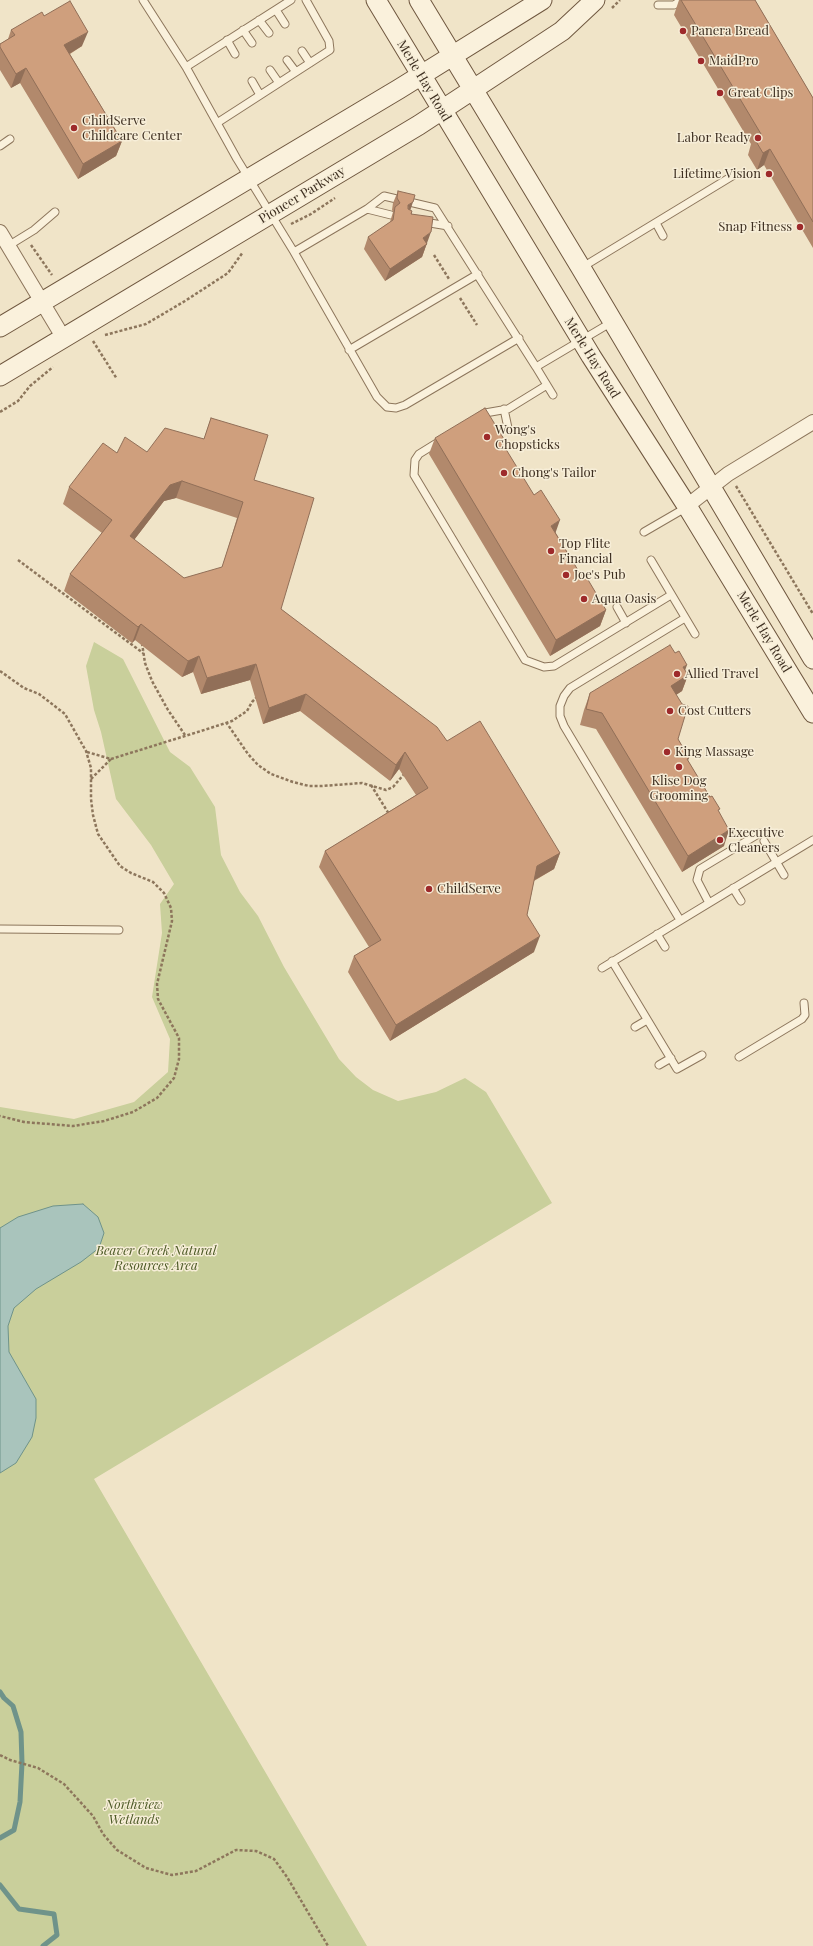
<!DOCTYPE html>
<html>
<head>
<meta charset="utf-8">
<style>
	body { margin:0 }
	canvas { display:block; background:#f0e4c8 }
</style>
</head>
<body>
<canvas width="813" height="1946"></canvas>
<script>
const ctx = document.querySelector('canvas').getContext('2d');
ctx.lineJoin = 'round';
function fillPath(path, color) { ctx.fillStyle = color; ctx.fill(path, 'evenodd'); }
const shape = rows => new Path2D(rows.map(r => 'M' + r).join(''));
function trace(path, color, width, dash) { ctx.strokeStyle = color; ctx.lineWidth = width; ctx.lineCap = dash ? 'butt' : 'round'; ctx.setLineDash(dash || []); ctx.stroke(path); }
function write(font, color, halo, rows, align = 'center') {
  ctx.font = font + ' "Playfair Display",serif'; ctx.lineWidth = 3; ctx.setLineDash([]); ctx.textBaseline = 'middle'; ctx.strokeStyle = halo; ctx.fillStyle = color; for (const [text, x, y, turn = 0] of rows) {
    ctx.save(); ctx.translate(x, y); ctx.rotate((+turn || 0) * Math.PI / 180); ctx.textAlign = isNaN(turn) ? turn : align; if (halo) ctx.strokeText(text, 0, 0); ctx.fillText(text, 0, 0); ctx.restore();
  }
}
const green = shape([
	[94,642,123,659,170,752,190,767,215,807,221,855,240,892,258,916,284,967,339,1059,356,1077,373,1090,398,1101,436,1092,465,1078,486,1092,552,1203,94,1479,367,1946,0,1946,0,1107,74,1119,134,1102,168,1072,170,1039,152,997,162,933,160,904,174,884,151,845,116,799,101,732,94,710,86,666]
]);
const water = shape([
	[83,1204,98,1217,104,1233,99,1248,81,1262,36,1289,14,1308,8,1326,9,1352,36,1399,36,1418,32,1437,16,1463,0,1473,0,1228,18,1217,53,1206,83,1204]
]);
const stream = shape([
	[0,1692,4,1698,13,1706,21,1732,22,1763,20,1802,14,1830,0,1838],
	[0,1885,19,1909,54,1914,57,1935,43,1946]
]);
const path = shape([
	[612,8,620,0],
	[291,224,311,214,335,198],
	[31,245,52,275],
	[434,255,449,279],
	[460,298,477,325],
	[105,335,146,324,185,301,228,273,243,252],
	[93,341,117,379],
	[0,412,18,401,30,386,53,367],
	[736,486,813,614],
	[18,560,143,653],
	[142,643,145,663,152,681,168,710,185,735],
	[0,671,24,688,39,694,65,714,86,751,91,768,91,799,93,815,98,834,120,866,131,873,153,882,164,893,171,908,172,921,157,984,158,999,179,1038,179,1059,174,1078,157,1098,133,1112,104,1121,73,1126,24,1122,0,1116],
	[226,722,248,754,258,765,271,774,293,782,309,786,322,786,362,783,386,790,393,787,405,773],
	[87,752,111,759,201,731,232,721,247,711,252,702,257,697],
	[91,779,111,759],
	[371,785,389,814],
	[0,1755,10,1760,38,1768,64,1784,93,1816,103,1834,117,1850,146,1868,172,1875,196,1871,236,1850,256,1851,274,1859,287,1877,328,1946]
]);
const lane = shape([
	[143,0,186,67],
	[291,0,186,67,237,159,294,252,377,397,387,407,396,408,405,405,519,338],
	[658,5,674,5,680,1],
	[276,10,285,24],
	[259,20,269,33],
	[243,30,252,43],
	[227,40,235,54],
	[302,51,310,63],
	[287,60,296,72],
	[270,70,279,83],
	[252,81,260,95],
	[217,123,330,50,329,41,306,0],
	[0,146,10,139],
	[367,209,391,215],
	[424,222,448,226],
	[656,223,663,236],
	[8,246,34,230,55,212],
	[294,252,367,209,384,196,435,208,536,367],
	[581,268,734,175],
	[349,350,478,274],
	[553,395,536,367,612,322],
	[504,409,508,428],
	[479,417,485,413,508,409,547,385],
	[440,441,419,454,415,460,414,475,525,660,544,667,554,666,671,595],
	[644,532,687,507],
	[651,560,695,634],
	[617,607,626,623],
	[764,841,784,875],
	[733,888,741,901],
	[709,903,697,880,700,869,760,833],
	[680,920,564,726,560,716,560,706,564,696,570,688,685,618],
	[0,929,119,930],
	[657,934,665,947],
	[612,961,677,1069,702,1055],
	[602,968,813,840],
	[635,1027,647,1020],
	[739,1057,802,1019,805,1015,804,1003],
	[659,1065,671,1058]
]);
const street = shape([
	[0,232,63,337],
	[687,506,728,474,813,422]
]);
const secondary = shape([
	[376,0,591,356,687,506,813,713],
	[419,0,581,268,813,659],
	[0,327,399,89,542,0],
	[0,376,419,125,562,31,595,0]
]);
const wall = shape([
	[679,0,755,0,813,98,813,248,764,165,757,170,748,155,751,144,674,15],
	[44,16,82,46,70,54,122,141,116,156,78,179,20,83,11,88,0,70,0,44,8,39,11,30],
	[398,191,410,210,427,243,422,257,385,281,364,249,368,237,390,222,393,212,392,210,393,203],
	[211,418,254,480,281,609,447,741,560,853,554,869,534,881,527,915,534,952,390,1041,348,972,354,956,369,947,319,867,325,851,416,795,399,769,390,781,300,711,263,724,250,680,201,694,193,672,182,677,135,640,132,643,64,591,70,574,102,533,63,504,69,487,117,453,147,452,204,439],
	[176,498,237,518,222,568,184,578,134,540,164,501],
	[435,438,505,448,581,575,606,610,600,626,550,656,429,454],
	[685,671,688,675,682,691,676,695,678,739,689,758,688,761,719,812,724,846,682,872,596,729,580,725,584,710,590,693]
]);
const shadedWall = shape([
	[88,32,82,46,59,60,64,45],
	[26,68,20,83,11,88,16,74],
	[122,141,116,156,78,179,83,164],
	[770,149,764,165,757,170,763,153],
	[413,202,409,214,408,205],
	[431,232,422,257,385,281,390,269,423,238],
	[182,481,176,498,164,501,124,553,130,536,170,485],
	[560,520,554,537,551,526],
	[606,610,600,626,550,656,556,640],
	[141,624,135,640,132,643,138,627],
	[199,656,193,672,182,677,188,661],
	[256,664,250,680,201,694,207,678],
	[687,665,682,679,688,675,682,691,665,702,671,686,683,667],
	[306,694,300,711,263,724,269,708],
	[405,752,399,769,390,781,396,765],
	[729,830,724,846,682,872,688,856],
	[560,853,554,869,531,882,537,866],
	[540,936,534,952,390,1041,396,1025]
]);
const building = shape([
	[681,0,755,0,813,98,813,222,770,149,763,153,754,138,761,134,681,0],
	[70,1,88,32,64,45,122,141,83,164,26,68,16,74,0,47,0,44,15,35,11,30,42,12,44,16,70,1],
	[398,191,415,195,413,202,408,205,408,209,412,211,411,214,433,217,431,232,423,238,427,244,390,269,368,237,393,220,395,207,400,203,397,198,398,191],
	[485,408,507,444,504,446,534,495,541,490,560,520,551,526,581,575,584,573,606,610,556,640,435,438,485,408],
	[211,418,268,435,254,480,314,498,281,609,437,727,447,741,480,721,560,853,537,866,527,915,540,936,396,1025,354,956,381,940,325,851,428,788,405,752,396,765,306,694,269,708,256,664,207,678,199,656,188,661,141,624,138,627,70,574,112,520,69,487,103,443,117,453,125,437,147,452,165,428,204,439,211,418],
	[182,481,243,502,222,567,184,578,130,536,170,485,182,481],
	[670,645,675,653,679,651,687,665,683,667,688,675,671,686,682,704,688,706,678,739,689,758,687,759,710,797,712,796,720,809,718,810,729,830,688,856,602,713,586,709,590,693,670,645]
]);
const markers = [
	[683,31,4,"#9e2a2b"],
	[701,61,4,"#9e2a2b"],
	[720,93,4,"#9e2a2b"],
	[74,128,4,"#9e2a2b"],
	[758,138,4,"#9e2a2b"],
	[769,174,4,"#9e2a2b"],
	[800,227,4,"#9e2a2b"],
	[487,437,4,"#9e2a2b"],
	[504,473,4,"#9e2a2b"],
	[551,551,4,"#9e2a2b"],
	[566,575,4,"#9e2a2b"],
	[584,599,4,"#9e2a2b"],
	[677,674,4,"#9e2a2b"],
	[670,711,4,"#9e2a2b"],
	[667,752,4,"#9e2a2b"],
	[679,767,4,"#9e2a2b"],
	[720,840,4,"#9e2a2b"],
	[429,889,4,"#9e2a2b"]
];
const poiNames = [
	["Panera Bread",691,31],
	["MaidPro",709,61],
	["Great Clips",728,93],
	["ChildServe",82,121],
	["Childcare Center",82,136],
	["Labor Ready",750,138,"right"],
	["Lifetime Vision",761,174,"right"],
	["Snap Fitness",792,227,"right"],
	["Wong's",495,430],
	["Chopsticks",495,445],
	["Chong's Tailor",512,473],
	["Top Flite",559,544],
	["Financial",559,559],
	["Joe's Pub",574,575],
	["Aqua Oasis",592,599],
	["Allied Travel",685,674],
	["Cost Cutters",678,711],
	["King Massage",675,752],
	["Klise Dog",679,781,"center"],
	["Grooming",679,796,"center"],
	["Executive",728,833],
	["Cleaners",728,848],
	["ChildServe",437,889]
];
const streetNames = [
	["Merle Hay Road",424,81,59],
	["Pioneer Parkway",302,195,-31],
	["Merle Hay Road",592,358,58],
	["Merle Hay Road",764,632,59]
];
const parkNames = [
	["Beaver Creek Natural",156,1251],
	["Resources Area",156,1266],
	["Northview",134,1805],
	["Wetlands",134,1820]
];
fillPath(green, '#c9cf9b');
fillPath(water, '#a9c4bc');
trace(water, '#6f938a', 1);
trace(stream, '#6f938a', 5);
trace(lane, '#8d765c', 9);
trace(street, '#8d765c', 16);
trace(secondary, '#6f573f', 21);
trace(path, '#8d765c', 2.5, [3, 2]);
trace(lane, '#faf1dc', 7);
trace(street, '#faf1dc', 14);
trace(secondary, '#faf1dc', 19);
fillPath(wall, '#b2896c');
fillPath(shadedWall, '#916f58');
fillPath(building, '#cf9f7d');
trace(building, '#916f58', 1);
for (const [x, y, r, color] of markers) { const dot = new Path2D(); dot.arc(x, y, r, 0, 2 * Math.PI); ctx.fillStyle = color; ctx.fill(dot); trace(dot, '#f7eed8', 1.5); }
write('13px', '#3d2e20', '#f7eed8', poiNames, 'left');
write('13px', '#3d2e20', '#f7eed8', streetNames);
write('italic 13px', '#4d5a26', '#f7eed8', parkNames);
</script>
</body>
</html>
